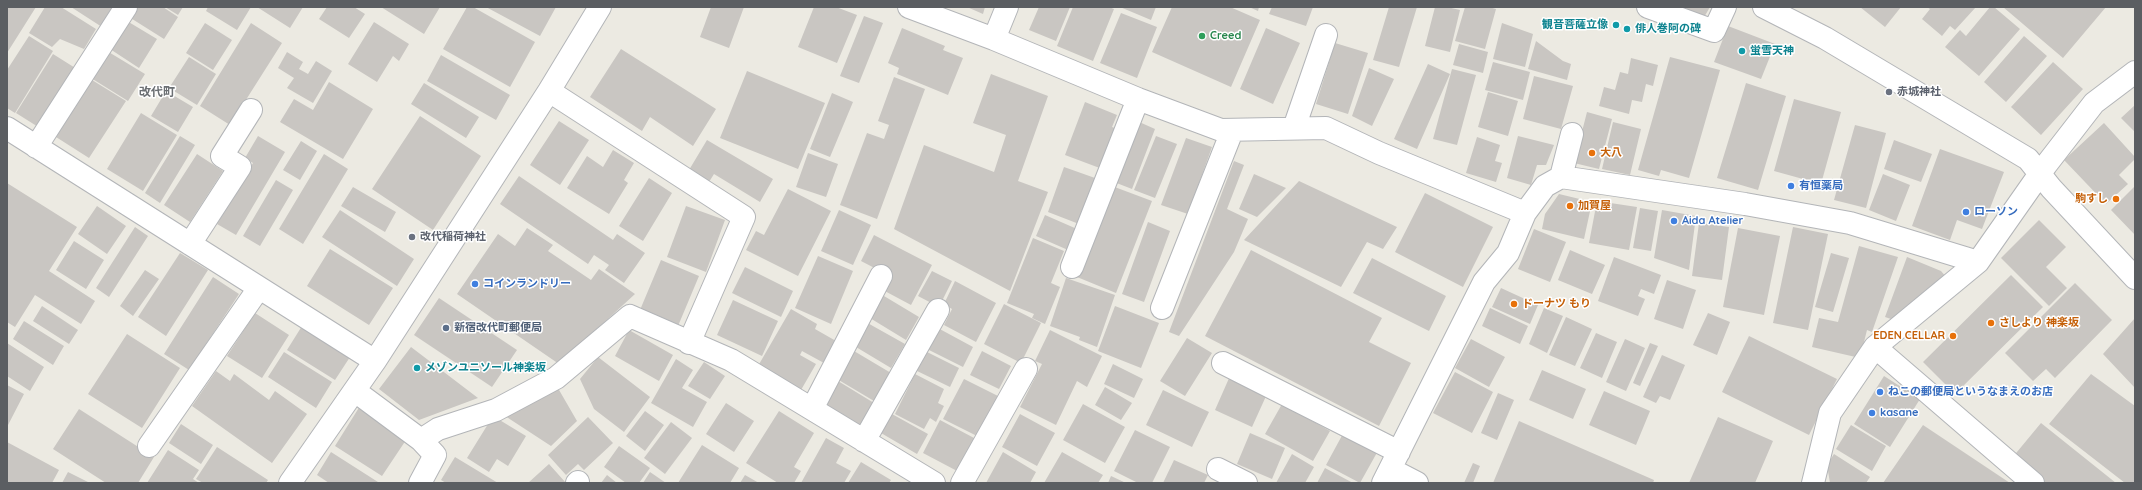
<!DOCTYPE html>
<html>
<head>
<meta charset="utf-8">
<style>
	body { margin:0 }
	#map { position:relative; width:2142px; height:490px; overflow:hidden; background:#eceae2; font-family:Quicksand,sans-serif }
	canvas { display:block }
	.frame { position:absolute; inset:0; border:8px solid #5b5e62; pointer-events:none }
</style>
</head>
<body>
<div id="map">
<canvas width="2142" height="490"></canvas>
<div class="frame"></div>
</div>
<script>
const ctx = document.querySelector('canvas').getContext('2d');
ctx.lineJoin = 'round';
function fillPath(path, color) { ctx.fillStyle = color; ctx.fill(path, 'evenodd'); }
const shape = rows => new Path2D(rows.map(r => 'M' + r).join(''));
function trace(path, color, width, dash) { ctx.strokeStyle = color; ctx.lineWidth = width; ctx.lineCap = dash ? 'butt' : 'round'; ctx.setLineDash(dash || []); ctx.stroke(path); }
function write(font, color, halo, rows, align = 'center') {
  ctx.font = font + ' Quicksand,"Noto Sans JP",sans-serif'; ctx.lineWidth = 3; ctx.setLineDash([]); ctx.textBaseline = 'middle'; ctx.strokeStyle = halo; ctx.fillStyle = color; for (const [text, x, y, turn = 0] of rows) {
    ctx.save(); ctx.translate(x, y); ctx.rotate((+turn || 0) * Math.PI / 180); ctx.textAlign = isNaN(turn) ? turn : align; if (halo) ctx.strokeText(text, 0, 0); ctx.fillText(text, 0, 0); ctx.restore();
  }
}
const building = shape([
	[7,7,36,7,7,53],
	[45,7,61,7,96,29,84,49,60,39,52,47,29,33],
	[71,7,115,7,102,27],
	[135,7,163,7,178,17,164,39,129,17],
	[165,7,183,7,178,15],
	[208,7,251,7,237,30,206,11],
	[257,7,303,7,290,28],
	[327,7,354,7,365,14,349,38,319,19],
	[381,7,440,7,424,34],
	[467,7,473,7,535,42,510,87,443,49],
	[486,7,556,7,540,36],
	[711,7,744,7,729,48,700,37],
	[814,7,836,7,857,15,837,63,798,47],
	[967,7,985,7,983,14],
	[1039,7,1070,7,1056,41,1029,30],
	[1073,7,1109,7,1114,9,1093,61,1057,46],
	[1120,7,1156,7,1151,20],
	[1172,7,1230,7,1260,20,1231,87,1152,52],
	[1249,7,1259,7,1258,11],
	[1272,7,1313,7,1306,26,1269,14],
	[1389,7,1417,7,1399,67,1373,60],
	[1435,7,1447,7,1460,10,1450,52,1425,46],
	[1465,7,1489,7,1496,9,1485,49,1455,41],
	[1684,7,1710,7,1703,19],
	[1860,7,1901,7,1885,27],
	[1927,7,1976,7,1955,30,1950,26,1942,36,1922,19,1930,9],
	[1990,7,1994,7,2020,29,1979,76,1945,47,1960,30,1966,36],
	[2003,7,2106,7,2063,58],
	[1121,13,1157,27,1137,78,1100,63],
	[864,16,883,23,859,83,840,76],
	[127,21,157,39,139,68,110,49],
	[374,22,409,44,399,61,393,56,377,82,348,64],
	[205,23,232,40,213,70,186,53],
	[251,23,282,43,230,125,200,106],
	[1502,23,1533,34,1525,67,1493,59],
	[1728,26,1775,44,1761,79,1714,62],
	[902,28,945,46,943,50,963,58,948,95,897,74,899,68,888,63],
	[1266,28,1300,43,1273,104,1240,89],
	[29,36,53,51,15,113,7,108,7,70],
	[2024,36,2047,56,2006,102,1984,82],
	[1536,41,1563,61,1571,64,1567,80,1528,69],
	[1335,43,1368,53,1348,114,1316,104],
	[1459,44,1488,52,1483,73,1453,65],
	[621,49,716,109,693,146,650,117,642,131,590,97],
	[107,51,145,74,128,101,91,78],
	[287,52,303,62,299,69,308,74,316,61,332,71,313,103,287,88,294,78,278,68],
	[53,54,80,71,43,130,16,113],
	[441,55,510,95,496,120,427,81],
	[189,57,216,74,197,105,169,88],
	[1670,57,1720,70,1689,178,1661,170,1659,176,1638,170],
	[1631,58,1658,65,1653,86,1646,84,1642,102,1632,100,1629,114,1599,106,1604,87,1615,90,1620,72,1628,74],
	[1493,62,1530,72,1523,100,1485,90],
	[2053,62,2083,89,2041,135,2011,107],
	[1428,64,1450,74,1417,149,1394,139],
	[1369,68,1394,79,1372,126,1352,116],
	[1452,69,1476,75,1457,145,1433,139],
	[747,71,825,103,798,169,720,138],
	[991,74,1048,96,1018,181,1048,192,1010,291,894,229,924,145,994,172,1006,135,973,123],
	[1534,76,1573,86,1561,129,1523,119],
	[894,77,925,89,877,219,840,205,867,133,884,139,889,125,878,121],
	[92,80,126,101,89,158,56,137],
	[329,82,373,109,343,159,280,122,294,99,313,110],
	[424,83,479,117,466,138,411,104],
	[1746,83,1786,96,1758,190,1717,178],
	[166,91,193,107,178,132,151,116],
	[1488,92,1518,101,1508,136,1478,127],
	[832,93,853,102,830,157,810,149],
	[1794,99,1841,112,1821,184,1774,171],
	[1085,102,1117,115,1112,127,1120,130,1105,170,1065,155],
	[2135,105,2135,132,2121,118],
	[1587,112,1612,119,1599,169,1574,163],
	[141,113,177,135,143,191,107,169],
	[420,116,481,156,433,230,372,189],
	[559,121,589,140,560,185,530,165],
	[1137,121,1155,129,1132,189,1114,182],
	[1613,122,1641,129,1630,175,1602,169],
	[2104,123,2135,157,2135,159,2119,175,2128,184,2106,204,2064,160],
	[1855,125,1886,133,1866,208,1834,200],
	[180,136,195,145,160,203,145,193],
	[258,136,285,152,236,235,217,224,253,163,245,158],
	[1156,136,1177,144,1155,198,1134,190],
	[1518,136,1554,145,1546,165,1537,165,1531,185,1507,178],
	[1477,137,1500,145,1495,161,1502,163,1496,182,1466,173],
	[1186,138,1212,147,1188,214,1161,205],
	[707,140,773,179,760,202,714,174,709,182,689,170],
	[1894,140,1932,154,1921,182,1884,169],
	[301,141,317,151,300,180,283,170],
	[1940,149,2004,172,1982,229,1957,220,1950,240,1912,226],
	[613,150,634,163,624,180,628,183,609,214,567,188,587,156,603,167],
	[808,153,838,164,826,197,796,187],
	[197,154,223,171,190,222,164,205],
	[324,154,348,169,303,244,279,229],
	[1234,161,1244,165,1227,209,1248,219,1234,252,1179,336,1169,332],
	[1064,167,1095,178,1079,224,1048,212],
	[1254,174,1286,188,1257,217,1239,209],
	[1883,174,1910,185,1896,221,1869,210],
	[519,176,613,240,617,234,645,253,624,283,605,270,609,265,594,255,588,264,500,204],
	[649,178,672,193,643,241,619,226],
	[276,180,293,190,260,246,243,236],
	[1299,181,1397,227,1383,249,1367,242,1341,287,1244,240],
	[7,183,77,227,49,271,95,301,81,324,35,295,15,327,7,322],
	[1112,186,1152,201,1116,293,1077,277],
	[2135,186,2135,235,2111,210],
	[353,187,396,212,385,232,341,206],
	[788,189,831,211,798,276,746,250,756,231,764,235],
	[1425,193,1493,227,1463,287,1395,252],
	[1559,194,1592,202,1584,239,1542,229,1545,214],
	[1597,201,1637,207,1629,250,1589,243],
	[97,206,126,226,107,254,78,234],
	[686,206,725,220,706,272,667,257],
	[1640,208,1658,211,1651,251,1633,248],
	[340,210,414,259,397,286,322,237],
	[839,210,871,225,853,265,821,251],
	[1662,210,1696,216,1689,270,1654,258],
	[1045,215,1077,229,1068,250,1036,236],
	[2039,220,2066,247,2046,267,2067,288,2049,306,2001,258],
	[1148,222,1170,231,1144,302,1122,294],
	[1699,223,1729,227,1722,280,1692,276],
	[135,227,148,236,109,297,96,288],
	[1793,227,1828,234,1808,330,1773,323],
	[527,228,553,245,548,251,591,280,599,269,635,294,559,364,457,294,498,234,515,246],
	[1738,228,1780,236,1764,315,1723,307],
	[1534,229,1566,242,1550,282,1518,269],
	[874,235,932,265,911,305,881,289,888,275,861,261],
	[1033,238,1064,251,1051,283,1060,287,1045,324,1032,318,1034,314,1007,303],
	[74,241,104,260,86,289,56,270],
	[1859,246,1898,257,1872,332,1867,330,1860,358,1812,347,1819,318,1838,322],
	[330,249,393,288,369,325,307,286],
	[1251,250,1382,318,1369,342,1411,363,1379,426,1205,336],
	[1570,250,1605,265,1592,294,1558,280],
	[180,253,208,270,166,336,138,317],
	[1831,253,1849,258,1833,312,1815,307],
	[818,256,853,271,831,324,795,308],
	[1614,257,1661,275,1654,294,1641,289,1638,296,1645,299,1638,316,1598,301],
	[1907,257,1941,271,1947,278,1894,320,1885,317],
	[1372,258,1446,296,1429,331,1353,293],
	[661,260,699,276,678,326,640,310],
	[745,267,793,291,781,317,732,293],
	[145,270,159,279,133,316,120,306],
	[932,271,952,281,939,307,918,296],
	[2011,275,2043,307,1955,394,1923,362],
	[213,277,239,294,189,370,164,354],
	[1066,278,1115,295,1097,347,1079,340,1080,337,1050,326],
	[1667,280,1696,290,1683,329,1654,319],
	[955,281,996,303,976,342,944,325,952,309,944,304],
	[2075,283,2112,320,2055,378,2046,369,2033,381,2005,353],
	[1501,288,1538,305,1530,324,1492,307],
	[879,293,919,317,906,340,865,315],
	[439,298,517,350,492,387,414,335],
	[733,300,778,321,762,356,717,335],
	[1004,304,1041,323,1021,363,984,344],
	[42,306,78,330,69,344,33,321],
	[1115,306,1159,323,1141,368,1098,351],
	[1490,308,1528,326,1520,344,1482,326],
	[1544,308,1563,316,1547,353,1529,344],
	[791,309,817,324,815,329,836,341,824,363,802,351,800,355,816,364,801,390,758,366],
	[255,313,289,335,262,378,227,356],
	[1708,313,1730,322,1717,355,1693,345],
	[1566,317,1592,329,1575,366,1549,355],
	[2135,318,2135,388,2103,354],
	[24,321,64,346,53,365,13,339],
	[864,321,905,344,891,368,851,344],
	[302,326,350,357,335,380,287,350],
	[936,327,973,347,963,367,925,348],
	[629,330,673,355,659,381,615,356],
	[1050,330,1102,356,1087,387,1077,381,1056,425,1020,407,1042,364,1035,361],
	[1596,333,1617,342,1602,378,1580,368],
	[127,334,180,368,142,428,88,394],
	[1749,336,1837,379,1809,435,1722,392],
	[1187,338,1212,353,1185,396,1160,381],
	[1471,339,1505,357,1489,387,1455,368],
	[1625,339,1645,348,1626,391,1606,382],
	[7,343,44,367,30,391,7,376],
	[1650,343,1658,346,1640,386,1633,383],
	[411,347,478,398,419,420,379,389],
	[854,351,891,373,874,401,837,379],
	[925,351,959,368,950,387,915,370],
	[982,351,1011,366,999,389,970,375],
	[284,352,332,382,316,408,268,377],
	[1662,355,1685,365,1670,400,1660,396,1656,403,1643,397],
	[598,357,650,397,624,432,594,409,580,379],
	[676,359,693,370,682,388,707,402,693,427,651,403],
	[704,362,725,376,710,399,688,386],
	[1113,364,1143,379,1134,398,1104,384],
	[1542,370,1586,389,1573,419,1529,400],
	[216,371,230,381,234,374,269,400,275,391,307,414,272,463,192,406],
	[1455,372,1493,392,1472,433,1433,413],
	[915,374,944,389,938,403,944,406,936,422,930,418,924,429,895,414],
	[2091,374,2135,406,2135,483,2125,483,2049,424],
	[1230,376,1267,394,1252,427,1215,410],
	[1884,376,1920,399,1890,447,1854,424],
	[964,379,998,396,977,436,943,419],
	[838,381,874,403,860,426,824,404],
	[555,383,577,421,551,446,502,414],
	[7,385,24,394,7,427],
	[1105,387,1132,403,1121,420,1095,405],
	[1163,390,1209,412,1192,447,1146,425],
	[1604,391,1650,411,1636,445,1589,425],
	[1498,393,1514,400,1497,440,1481,433],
	[726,403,754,421,734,452,706,434],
	[1083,404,1125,427,1105,463,1063,440],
	[1282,404,1330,431,1313,461,1265,434],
	[360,406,408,437,382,476,335,446],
	[79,409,154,457,138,483,106,483,53,449],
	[645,411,664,425,645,451,626,436],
	[779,411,814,433,794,467,801,471,794,483,778,483,746,463],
	[892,414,928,434,917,454,881,433],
	[1020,414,1055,433,1037,466,1002,447],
	[493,416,526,436,508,466,497,459,489,472,467,458],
	[588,417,613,443,584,470,578,464,566,475,548,455],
	[1718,417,1773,441,1755,483,1689,483],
	[940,420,976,439,959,472,923,453],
	[1519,421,1654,480,1653,483,1493,483],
	[671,422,692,438,665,474,644,458],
	[2041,423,2116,483,2044,483,2012,458],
	[181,424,213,445,201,464,169,443],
	[1851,425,1886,446,1872,471,1836,449],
	[1923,425,2010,483,1883,483],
	[1135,430,1170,447,1152,483,1138,483,1114,471],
	[1345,430,1379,449,1360,483,1326,465],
	[1250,433,1285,448,1272,479,1237,464],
	[826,438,844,448,836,463,851,471,844,483,801,483],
	[7,442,59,470,52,483,7,483],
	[702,445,739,468,730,483,678,483],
	[619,446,650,468,639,483,626,483,604,467],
	[217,447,268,480,266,483,203,483,196,479],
	[168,450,199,470,193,479,199,483,147,483],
	[331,452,378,482,377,483,329,483,317,475],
	[1003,452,1036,472,1030,483,986,483],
	[1062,452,1103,475,1098,483,1044,483],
	[1292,454,1314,467,1305,483,1276,483],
	[1834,454,1870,477,1866,483,1830,483,1827,465],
	[455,457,498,483,446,483,441,480],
	[1174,460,1208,475,1204,483,1163,483],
	[861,462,891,480,889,483,848,483],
	[1473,463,1480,466,1473,483,1464,483],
	[549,464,566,483,528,483],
	[1325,468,1353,483,1317,483],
	[68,472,90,483,62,483],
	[650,472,666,483,643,483],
	[607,475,617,483,601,483],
	[745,475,759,483,740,483],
	[1111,476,1126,483,1108,483]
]);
const minor = shape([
	[909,7,994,39,1138,99,1221,130,1326,128,1379,153,1525,213],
	[1648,7,1714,31,1725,7],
	[1764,7,1825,38,2028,159,2051,188,2135,278],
	[994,39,1007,7],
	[549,91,744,217,689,343],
	[7,128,375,361],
	[1294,128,1326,35],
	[36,147,126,7],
	[1561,177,1572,134],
	[190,244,240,167,222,156,251,110],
	[1072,267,1138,99],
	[1162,308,1232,131],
	[1875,347,2033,483],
	[1223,363,1399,452],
	[355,391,421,440,435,455,420,483],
	[812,409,881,276],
	[421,440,438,429,496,410,556,378,630,316,731,360,934,483],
	[864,441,938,310],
	[149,446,259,288],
	[1218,469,1246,483],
	[1390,469,1417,483],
	[290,483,375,361,549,91,600,7],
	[577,483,578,482],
	[962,483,1026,369],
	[1383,483,1484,282,1508,253,1525,213,1545,186,1561,177,1745,204,1850,223,1978,262],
	[1813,483,1830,413,1875,347,1978,262,2046,165,2094,103,2135,72]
]);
const markers = [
	[1616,25,4,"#0f9aa8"],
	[1627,29,4,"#0f9aa8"],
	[1202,36,4,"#2e9e5b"],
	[1742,51,4,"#0f9aa8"],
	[1889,92,4,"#6b7280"],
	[1592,153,4,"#e8710a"],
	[1791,186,4,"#3f7fe0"],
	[2116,199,4,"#e8710a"],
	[1570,206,4,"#e8710a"],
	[1966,212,4,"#3f7fe0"],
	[1674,221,4,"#3f7fe0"],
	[412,237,4,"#6b7280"],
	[475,284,4,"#3f7fe0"],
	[1514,304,4,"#e8710a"],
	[1991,323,4,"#e8710a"],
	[446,328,4,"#5c6f8a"],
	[1953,336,4,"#e8710a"],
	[417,368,4,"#0f9aa8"],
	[1880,392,4,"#3f7fe0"],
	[1872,413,4,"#3f7fe0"]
];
const cultureNames = [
	["観音菩薩立像",1608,25,"right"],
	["俳人巻阿の碑",1635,29],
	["蛍雪天神",1750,51],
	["メゾンユニソール神楽坂",425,368]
];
const leisureNames = [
	["Creed",1210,36]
];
const worshipNames = [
	["赤城神社",1897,92],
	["改代稲荷神社",420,237]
];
const foodNames = [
	["大八",1600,153],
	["駒すし",2108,199,"right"],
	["加賀屋",1578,206],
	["ドーナツ もり",1522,304],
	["さしより 神楽坂",1999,323],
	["EDEN CELLAR",1945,336,"right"]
];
const shopNames = [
	["有恒薬局",1799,186],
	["ローソン",1974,212],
	["Aida Atelier",1682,221],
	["コインランドリー",483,284],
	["ねこの郵便局というなまえのお店",1888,392],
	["kasane",1880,413]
];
const serviceNames = [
	["新宿改代町郵便局",454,328]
];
const neighbourhoodNames = [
	["改代町",157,92]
];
fillPath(building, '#c9c6c2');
trace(minor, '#b3b5b8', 24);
trace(minor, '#fff', 22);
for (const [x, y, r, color] of markers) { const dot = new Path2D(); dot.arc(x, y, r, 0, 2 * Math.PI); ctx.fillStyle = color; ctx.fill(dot); trace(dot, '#fff', 1.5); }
write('bold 11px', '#0d838f', '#fff', cultureNames, 'left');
write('bold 11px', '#27864d', '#fff', leisureNames, 'left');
write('bold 11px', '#5b616d', '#fff', worshipNames, 'left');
write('bold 11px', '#c56008', '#fff', foodNames, 'left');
write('bold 11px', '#366cbe', '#fff', shopNames, 'left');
write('bold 11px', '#4e5e75', '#fff', serviceNames, 'left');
write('bold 12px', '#6c7074', '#fff', neighbourhoodNames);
</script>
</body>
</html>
